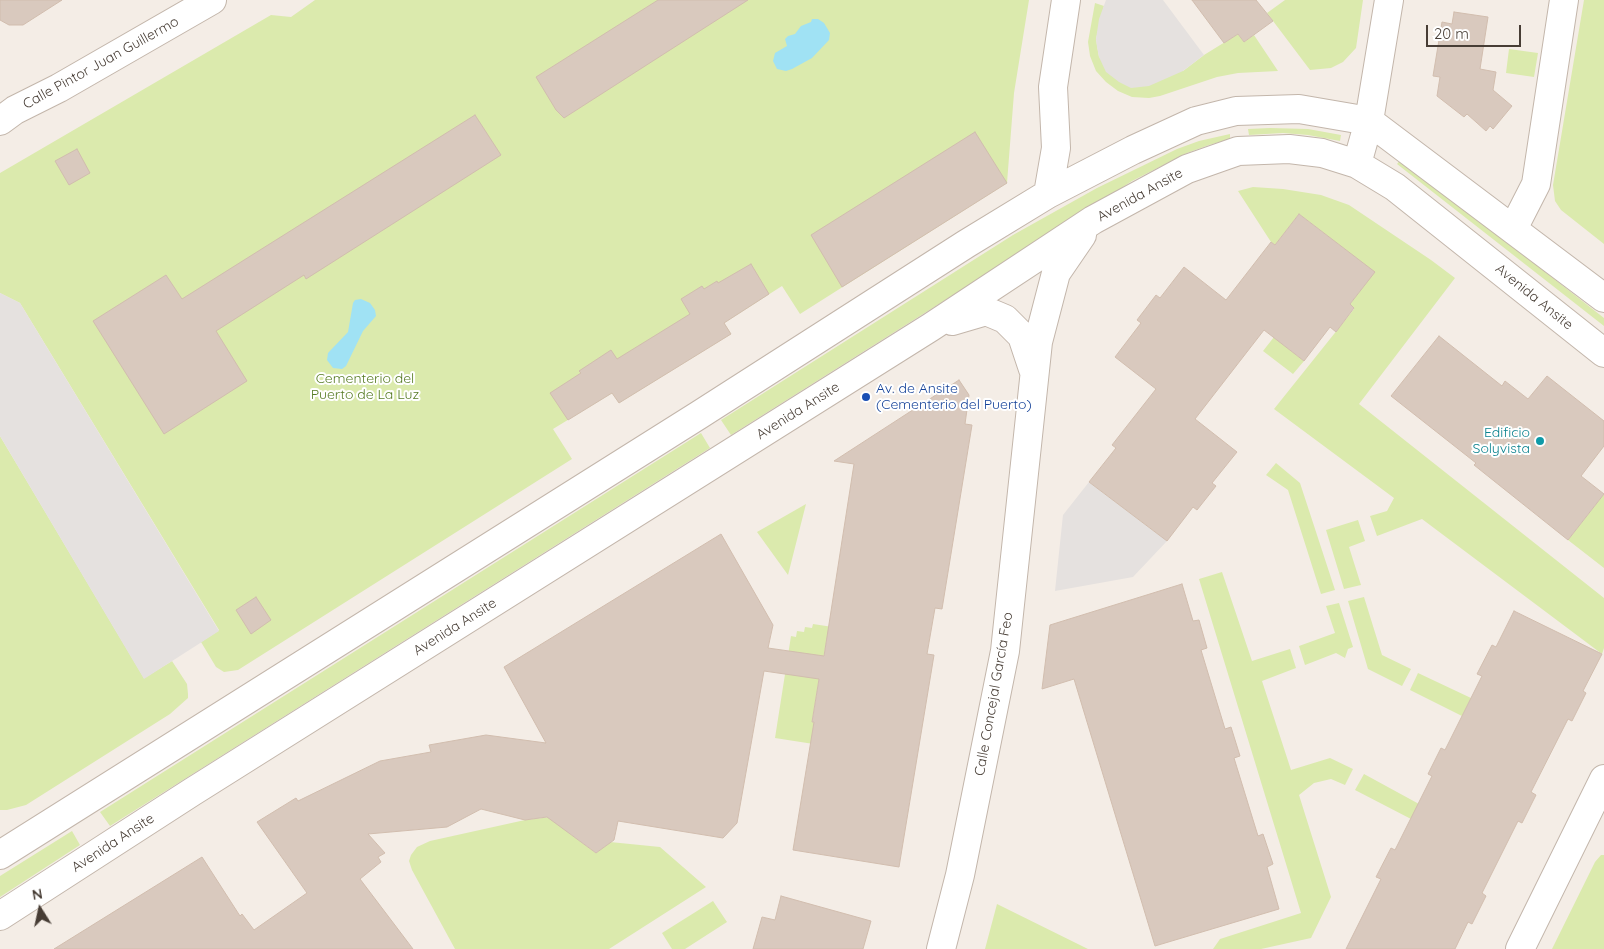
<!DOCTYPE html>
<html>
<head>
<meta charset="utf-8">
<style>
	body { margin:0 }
	#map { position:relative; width:1604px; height:949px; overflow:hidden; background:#f4ede6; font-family:Quicksand,sans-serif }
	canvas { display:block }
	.north { position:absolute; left:15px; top:884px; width:50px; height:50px; -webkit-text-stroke:4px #fff; paint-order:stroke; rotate:350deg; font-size:14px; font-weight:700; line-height:20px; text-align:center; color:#473d35 }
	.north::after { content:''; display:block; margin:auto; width:18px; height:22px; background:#473d35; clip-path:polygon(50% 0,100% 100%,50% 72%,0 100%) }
	.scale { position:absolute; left:1426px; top:25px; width:95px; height:22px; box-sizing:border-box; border:2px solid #473d35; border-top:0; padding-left:6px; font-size:15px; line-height:18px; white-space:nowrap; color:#473d35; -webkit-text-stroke:4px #fff; paint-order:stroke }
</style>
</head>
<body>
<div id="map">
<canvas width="1604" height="949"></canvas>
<div class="north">N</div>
<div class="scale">20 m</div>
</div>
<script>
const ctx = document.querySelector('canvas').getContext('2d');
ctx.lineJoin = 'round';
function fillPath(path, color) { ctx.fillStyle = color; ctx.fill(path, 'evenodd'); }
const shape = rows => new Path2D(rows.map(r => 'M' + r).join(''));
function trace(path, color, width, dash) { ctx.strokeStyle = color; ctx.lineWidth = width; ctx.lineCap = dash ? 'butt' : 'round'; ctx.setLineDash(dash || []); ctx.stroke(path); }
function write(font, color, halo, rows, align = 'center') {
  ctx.font = font + ' Quicksand,sans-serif'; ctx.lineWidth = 4; ctx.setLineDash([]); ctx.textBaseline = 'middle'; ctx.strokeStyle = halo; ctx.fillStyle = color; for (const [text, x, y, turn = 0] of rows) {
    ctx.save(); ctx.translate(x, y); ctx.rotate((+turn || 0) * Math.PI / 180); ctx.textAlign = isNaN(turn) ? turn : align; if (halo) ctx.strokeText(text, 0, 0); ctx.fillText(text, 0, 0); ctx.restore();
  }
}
const green = shape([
	[315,0,1029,0,1014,93,1007,183,800,314,782,286,724,323,731,334,619,403,612,393,553,429,572,459,238,670,224,672,216,667,201,642,219,630,20,303,0,293,0,173,271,15,291,17],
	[1285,0,1363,0,1356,48,1343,62,1331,68,1310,70,1267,13],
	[1584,0,1604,0,1604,244,1561,210,1555,201,1553,185],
	[1095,3,1104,6,1096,39,1099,57,1183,71,1204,55,1238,34,1244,42,1254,35,1278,71,1238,73,1217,77,1160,96,1149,98,1132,97,1118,91,1106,82,1096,71,1090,56,1088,42],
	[1509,49,1538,53,1534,77,1506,73],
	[1270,128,1308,129,1341,135,1340,141,1308,135,1283,133,1249,135,1248,129],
	[1230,134,1230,139,1209,145,1187,153,1132,181,1093,207,731,435,721,420,1013,235,1097,188,1177,149,1199,141],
	[1401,159,1604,318,1604,326,1397,164],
	[1253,187,1283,189,1321,195,1349,205,1431,260,1455,278,1359,404,1604,598,1604,648,1602,654,1422,519,1377,536,1370,516,1387,511,1394,498,1274,409,1354,309,1350,304,1374,272,1299,214,1275,245,1271,242,1238,191],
	[1274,337,1304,361,1293,374,1263,351],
	[701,433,710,448,110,826,100,812],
	[0,436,144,678,172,661,187,684,188,694,188,698,170,714,26,805,7,810,0,810],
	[1276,463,1300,483,1335,590,1321,594,1288,490,1266,475],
	[1604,494,1604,568,1568,540],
	[806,504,788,575,757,532],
	[1358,520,1365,541,1349,547,1361,585,1344,589,1326,530],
	[1222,572,1252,661,1290,649,1296,668,1262,681,1291,770,1330,758,1353,769,1345,785,1331,779,1314,783,1299,795,1331,897,1311,938,1261,949,1213,949,1220,939,1301,913,1199,579],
	[1364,597,1382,655,1411,669,1402,686,1368,669,1348,601],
	[1339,603,1353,647,1348,649,1345,658,1336,653,1305,665,1299,646,1335,633,1326,606],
	[813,624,872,633,827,639,819,679,812,722,863,729,852,750,775,738,791,636,796,637,797,631,804,632,805,627,812,628],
	[1418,673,1471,698,1462,716,1410,690],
	[1364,774,1419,804,1411,819,1355,790],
	[568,815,573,828,569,833,596,853,610,842,660,847,706,887,609,949,455,949,412,870,409,861,411,855,417,847,430,841,525,820],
	[72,831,80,845,0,897,0,876],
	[1601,855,1604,855,1604,949,1552,949,1595,862],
	[713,901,727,922,685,949,672,949,662,933],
	[997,904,1088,949,985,949]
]);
const parking = shape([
	[1106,0,1163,0,1204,55,1183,71,1149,86,1131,88,1119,82,1106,72,1099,57,1097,47,1096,39,1099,19],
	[0,293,20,303,219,631,144,679,0,436],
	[1089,482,1167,541,1133,577,1055,591,1063,515]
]);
const water = shape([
	[812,19,818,19,824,23,830,33,829,40,812,58,792,69,786,71,777,69,773,61,775,53,787,46,785,39,788,36,795,34,801,26,811,22],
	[361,299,370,303,375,310,376,316,363,331,346,366,342,369,333,368,327,360,328,353,348,332,353,303,355,300]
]);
const building = shape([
	[0,0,62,0,23,25,9,25,0,20,0,0],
	[658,0,748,0,564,118,556,110,536,77,658,0],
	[1192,0,1256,0,1273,21,1244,42,1238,34,1224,43,1192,0],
	[1454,12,1488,17,1480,69,1496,72,1493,90,1512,106,1493,129,1490,126,1486,131,1467,114,1464,117,1437,96,1440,77,1433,76,1442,22,1452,24,1454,12],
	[475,115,501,155,306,279,304,275,216,331,247,381,164,434,93,321,166,275,182,299,475,115],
	[975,132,1007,183,842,287,811,235,975,132],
	[77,149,90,173,69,185,55,161,77,149],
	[1299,214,1375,272,1350,304,1354,308,1336,332,1330,327,1304,361,1264,330,1195,419,1237,452,1212,483,1216,486,1197,510,1193,507,1167,541,1089,482,1116,448,1112,445,1156,389,1115,357,1141,323,1137,320,1156,295,1160,298,1184,267,1226,300,1271,242,1275,245,1299,214],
	[751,264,769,294,724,323,731,334,619,403,612,393,568,420,550,393,581,373,579,371,611,350,617,359,690,314,681,299,702,286,704,289,717,281,718,283,751,264],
	[1439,336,1502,386,1505,381,1528,399,1547,376,1604,421,1604,446,1581,476,1604,494,1568,540,1474,465,1476,463,1391,396,1439,336],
	[959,380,969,395,965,424,972,425,942,609,935,608,927,654,934,655,899,867,793,850,814,722,812,722,819,679,764,671,737,823,723,838,618,821,614,840,596,853,547,817,525,820,481,809,447,827,368,834,385,853,378,857,381,862,360,879,413,949,54,949,202,857,240,916,242,914,254,930,307,893,257,822,296,798,298,801,380,761,431,752,429,745,486,735,546,743,504,667,721,534,773,625,768,648,824,656,854,464,834,461,959,380],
	[1182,584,1193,621,1199,620,1207,648,1201,650,1225,729,1231,727,1240,756,1234,758,1258,836,1263,834,1273,864,1267,867,1279,909,1155,946,1074,679,1042,689,1050,625,1182,584],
	[256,597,271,620,251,634,236,610,256,597],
	[1514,611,1602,654,1583,691,1586,693,1572,721,1568,719,1531,792,1536,795,1522,823,1518,821,1482,893,1486,896,1472,924,1468,922,1455,949,1346,949,1381,879,1376,877,1391,848,1395,850,1432,776,1428,774,1441,748,1445,750,1482,676,1477,674,1492,645,1496,647,1514,611],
	[781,896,871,921,863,949,753,949,762,917,775,920,781,896]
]);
const minor = shape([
	[0,121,15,110,59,88,212,0],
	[1357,164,1369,121,1389,0],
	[1048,194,1056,148,1053,87,1066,0],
	[1513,229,1536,184,1564,0],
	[952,321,986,311,1005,319,1022,336,1033,369],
	[0,855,699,415,966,244,1048,194,1133,150,1196,121,1236,111,1299,109,1369,121,1604,298],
	[0,916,192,792,931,327,1093,220,1187,169,1238,151,1289,149,1322,153,1357,164,1395,187,1604,353],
	[941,949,960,875,1005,651,1038,342,1056,273,1082,235],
	[1520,949,1604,779]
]);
const markers = [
	[866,397,5,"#1a4fb4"],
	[1540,441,5,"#0f9aa8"]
];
const streetNames = [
	["Calle Pintor Juan Guillermo",101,63,-29],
	["Avenida Ansite",1140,195,-29],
	["Avenida Ansite",1534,297,39],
	["Avenida Ansite",798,411,-32],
	["Avenida Ansite",455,627,-32],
	["Calle Concejal García Feo",994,694,-80],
	["Avenida Ansite",113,843,-33]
];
const parkNames = [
	["Cementerio del",365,379],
	["Puerto de La Luz",365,395]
];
const transitNames = [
	["Av. de Ansite",876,389],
	["(Cementerio del Puerto)",876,405]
];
const cultureNames = [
	["Edificio",1530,433],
	["Solyvista",1530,449]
];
fillPath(green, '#dbeaad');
fillPath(parking, '#e5e1df');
fillPath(water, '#a0e2f4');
fillPath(building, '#d9c9be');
trace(building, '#d1bdae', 1);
trace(minor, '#c3b6ab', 30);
trace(minor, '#fff', 28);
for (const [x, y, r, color] of markers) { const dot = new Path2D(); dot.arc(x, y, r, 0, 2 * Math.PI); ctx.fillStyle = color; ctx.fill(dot); trace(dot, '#fff', 2); }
write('14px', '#473d35', '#fff', streetNames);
write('14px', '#577c25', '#fff', parkNames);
write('14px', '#164399', '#fff', transitNames, 'left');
write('14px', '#0d838f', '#fff', cultureNames, 'right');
</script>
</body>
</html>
